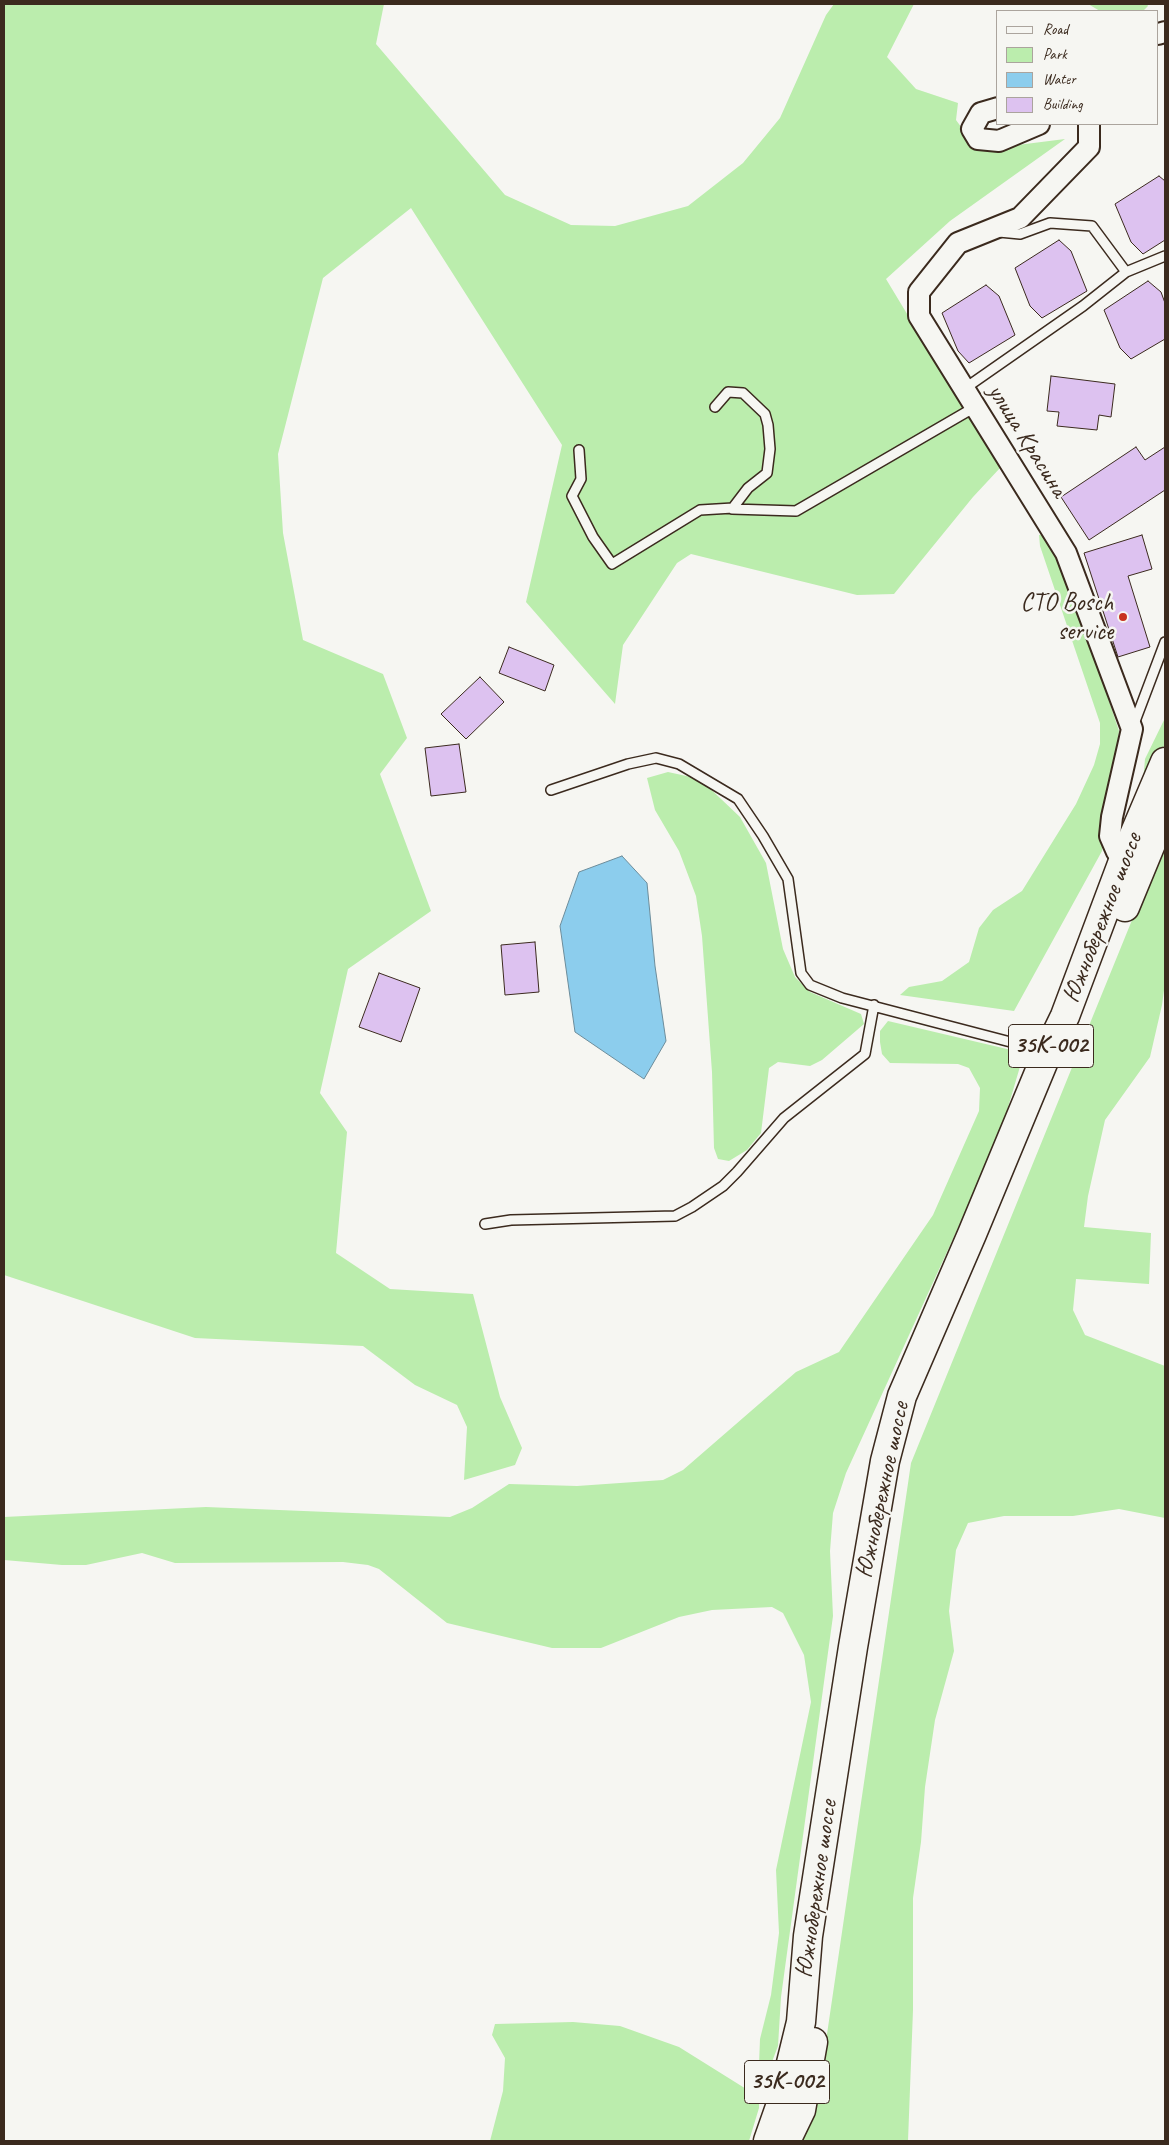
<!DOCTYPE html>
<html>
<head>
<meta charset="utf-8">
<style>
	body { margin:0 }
	#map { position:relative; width:1169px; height:2145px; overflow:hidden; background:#f6f6f2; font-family:Caveat,sans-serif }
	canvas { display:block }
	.frame { position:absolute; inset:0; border:5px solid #3b2a1e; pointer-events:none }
	.legend { position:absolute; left:996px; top:10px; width:162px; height:115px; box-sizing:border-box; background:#f6f6f2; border:1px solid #aba49d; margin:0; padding:6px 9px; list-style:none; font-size:15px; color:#3b2a1e }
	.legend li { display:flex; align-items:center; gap:10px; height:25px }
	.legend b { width:25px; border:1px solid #aba49d }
</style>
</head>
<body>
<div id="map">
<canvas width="1169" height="2145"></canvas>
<div class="frame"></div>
<ul class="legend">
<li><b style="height:6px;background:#f6f6f2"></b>Road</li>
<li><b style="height:14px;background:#bbedad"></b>Park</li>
<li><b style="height:14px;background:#8ccded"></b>Water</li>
<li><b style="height:14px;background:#ddc2f0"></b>Building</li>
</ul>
</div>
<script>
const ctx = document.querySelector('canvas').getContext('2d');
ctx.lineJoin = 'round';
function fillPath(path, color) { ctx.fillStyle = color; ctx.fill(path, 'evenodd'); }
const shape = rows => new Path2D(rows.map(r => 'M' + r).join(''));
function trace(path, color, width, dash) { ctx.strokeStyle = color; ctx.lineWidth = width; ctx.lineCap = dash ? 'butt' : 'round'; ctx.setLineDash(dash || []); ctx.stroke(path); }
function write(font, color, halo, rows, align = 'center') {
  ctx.font = font + ' Caveat,sans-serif'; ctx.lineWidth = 5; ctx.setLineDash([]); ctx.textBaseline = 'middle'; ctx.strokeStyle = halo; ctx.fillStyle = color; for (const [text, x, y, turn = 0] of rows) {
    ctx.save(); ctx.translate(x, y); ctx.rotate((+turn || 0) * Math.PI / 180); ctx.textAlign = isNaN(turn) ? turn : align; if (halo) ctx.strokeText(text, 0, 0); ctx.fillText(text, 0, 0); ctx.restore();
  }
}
const green = shape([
	[4,4,384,4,376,44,505,195,571,225,615,226,688,206,743,163,780,118,826,15,834,4,914,4,887,57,916,89,958,103,956,120,978,150,1065,139,950,221,886,279,1000,468,973,497,894,594,857,595,691,554,677,563,623,645,615,704,526,602,562,445,411,208,323,278,278,454,283,533,303,640,383,674,407,738,380,774,431,911,348,969,320,1093,347,1132,336,1253,390,1289,473,1294,500,1397,522,1448,515,1465,464,1480,467,1427,457,1405,415,1385,363,1346,195,1338,4,1275],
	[1088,4,1147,4,1148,6,1143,11,1100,11],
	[1051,534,1061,557,1119,731,1102,851,1014,1011,900,995,909,987,942,981,969,962,979,928,993,910,1022,891,1076,804,1094,765,1100,744,1100,723,1040,546,1039,535],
	[1165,718,1165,743,1141,804,1145,759],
	[668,772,700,779,740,817,766,863,783,949,795,977,810,992,861,1014,864,1024,822,1060,810,1066,778,1062,769,1068,761,1133,747,1150,729,1161,718,1159,714,1148,712,1072,702,936,696,896,679,851,655,810,647,778],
	[1165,839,1165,983,1162,1005,1150,1057,1105,1120,1088,1196,1084,1227,1151,1233,1149,1284,1076,1279,1073,1310,1085,1335,1165,1366,1165,1518,1119,1509,1073,1516,1004,1516,968,1523,956,1550,949,1611,954,1651,935,1720,925,1787,921,1842,913,1898,913,2010,908,2141,793,2141,803,2124,822,2068,911,1463],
	[888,1021,1024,1053,999,1138,846,1473,833,1513,830,1551,833,1616,781,1997,778,2046,770,2067,759,2065,760,2039,771,1995,779,1933,776,1870,811,1702,804,1655,783,1613,772,1607,712,1610,679,1617,601,1648,552,1648,447,1623,379,1569,368,1565,343,1562,175,1563,142,1553,86,1565,62,1565,4,1560,4,1517,206,1507,450,1517,472,1508,509,1484,577,1486,663,1480,683,1470,796,1372,839,1352,933,1215,979,1111,980,1088,969,1068,958,1064,890,1063,882,1054,880,1042,880,1031],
	[573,2022,620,2026,679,2047,759,2097,759,2108,749,2141,490,2141,503,2091,505,2058,492,2035,495,2024]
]);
const water = shape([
	[622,856,647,883,655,966,666,1041,644,1079,575,1032,560,926,579,872,622,856]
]);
const building = shape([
	[1159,176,1165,181,1165,240,1143,254,1131,242,1115,204,1159,176],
	[1059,240,1071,251,1087,291,1042,318,1030,306,1015,268,1059,240],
	[1148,281,1161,292,1165,303,1165,339,1131,359,1120,348,1104,310,1148,281],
	[986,285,999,296,1015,335,969,363,958,351,942,313,986,285],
	[1051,376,1115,384,1111,417,1099,415,1097,430,1057,426,1059,412,1047,411,1051,376],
	[1136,447,1145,460,1165,447,1165,490,1089,540,1061,497,1136,447],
	[1142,535,1152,569,1128,576,1150,647,1118,657,1084,553,1142,535],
	[509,647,554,665,545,691,499,673,509,647],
	[480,677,504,702,466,739,441,714,480,677],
	[459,744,466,792,431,796,425,748,459,744],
	[535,942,539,992,505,995,501,945,535,942],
	[379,973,420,988,401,1042,359,1027,379,973]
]);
const service = shape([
	[999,232,1020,234,1050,223,1092,226,1126,272],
	[964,389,1083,306,1126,272,1165,256],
	[715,407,728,392,743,393,765,414,768,425,770,449,767,473,748,488,732,509,796,511,975,407],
	[579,450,581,479,572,496,593,537,612,564,700,510,733,508],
	[1134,724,1165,642],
	[551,790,628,764,656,758,679,764,738,799,763,836,788,879,801,973,810,985,842,998,1045,1051],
	[485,1224,511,1220,675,1216,692,1207,723,1186,737,1172,784,1118,865,1054,874,1005]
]);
const tertiary = shape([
	[1158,34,1165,32],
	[998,108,981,113,972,129,978,139,999,141,1039,124],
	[1089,124,1089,147,1020,218,958,243,919,292,919,316,1066,553,1132,729,1112,817,1110,836,1117,852,1125,856]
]);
const trunk = shape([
	[1125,907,1165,810],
	[768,2141,781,2104,801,2022,808,1936,853,1647,885,1461,902,1396,972,1234,1048,1051,1065,1016,1125,856,1165,762],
	[786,2141,801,2110,813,2042]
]);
const markers = [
	[1123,617,5,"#c8321e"]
];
const shields = [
	[1051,1046,85],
	[787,2082,85]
];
const shieldNames = [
	["35К-002",1051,1046],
	["35К-002",787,2082]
];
const streetNames = [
	["улица Красина",1027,441,58],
	["Южнобережное шоссе",1103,918,-69],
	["Южнобережное шоссе",883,1490,-78],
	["Южнобережное шоссе",817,1889,-82]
];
const poiNames = [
	["СТО Bosch",1113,603],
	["service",1113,632]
];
fillPath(green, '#bbedad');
fillPath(water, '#8ccded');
trace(water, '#6c8c9a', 1);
fillPath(building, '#ddc2f0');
trace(building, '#3b2a1e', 1);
trace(service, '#3b2a1e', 12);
trace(tertiary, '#3b2a1e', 24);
trace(trunk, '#3b2a1e', 31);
trace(service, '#f6f6f2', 9);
trace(tertiary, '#f6f6f2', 20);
trace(trunk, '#f6f6f2', 28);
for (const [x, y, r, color] of markers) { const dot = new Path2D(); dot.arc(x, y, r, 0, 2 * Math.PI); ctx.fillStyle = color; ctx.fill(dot); trace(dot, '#f6f6f2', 2); }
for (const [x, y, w] of shields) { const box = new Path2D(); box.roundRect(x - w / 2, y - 21.5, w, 43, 4); ctx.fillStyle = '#f6f6f2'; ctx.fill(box); trace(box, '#3b2a1e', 1); }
write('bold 24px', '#3b2a1e', null, shieldNames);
write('25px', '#3b2a1e', '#f6f6f2', streetNames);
write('25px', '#3b2a1e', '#f6f6f2', poiNames, 'right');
</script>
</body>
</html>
